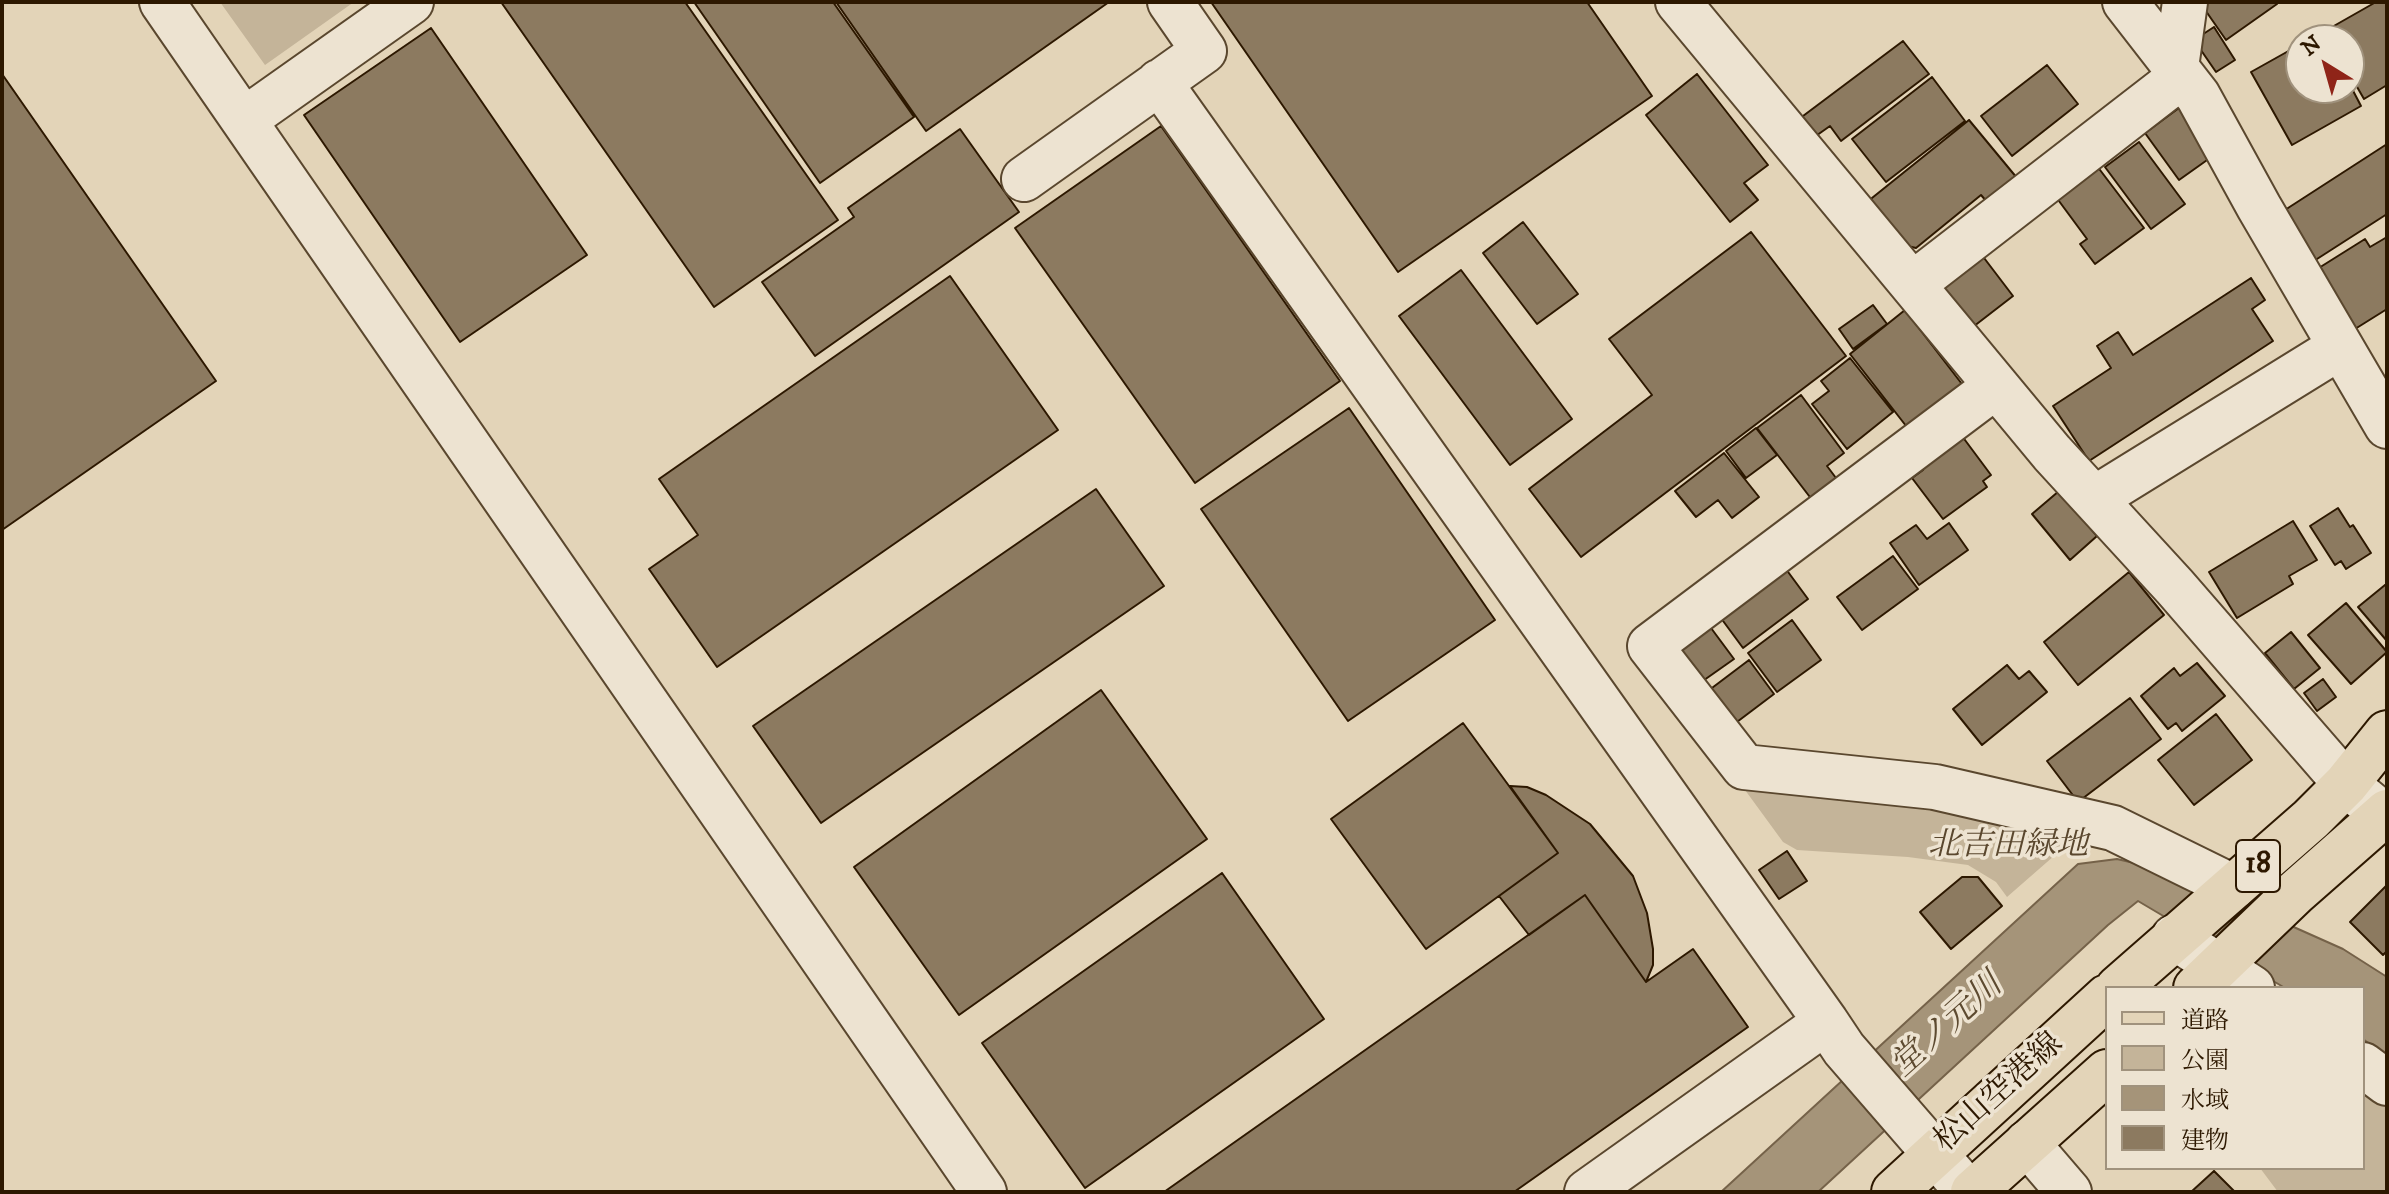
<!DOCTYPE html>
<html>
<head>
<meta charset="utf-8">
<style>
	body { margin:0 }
	#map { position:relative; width:2389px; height:1194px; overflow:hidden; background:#e3d4b8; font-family:"IM FELL DW Pica","Noto Serif JP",serif }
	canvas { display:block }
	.frame { position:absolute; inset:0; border:4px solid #2d1800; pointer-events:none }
	.legend { position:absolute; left:2105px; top:986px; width:260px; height:184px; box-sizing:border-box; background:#ede3d1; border:2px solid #a0927d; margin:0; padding:10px 14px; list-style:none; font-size:24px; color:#2d1800 }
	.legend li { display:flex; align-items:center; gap:16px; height:40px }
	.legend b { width:40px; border:2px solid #a0927d }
	.north { position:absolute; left:2285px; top:24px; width:80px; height:80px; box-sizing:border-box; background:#ede3d1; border:2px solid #a0927d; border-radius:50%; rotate:323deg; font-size:22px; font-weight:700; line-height:32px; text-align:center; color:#2d1800 }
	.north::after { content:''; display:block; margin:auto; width:28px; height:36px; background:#8f2418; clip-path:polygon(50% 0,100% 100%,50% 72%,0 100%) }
</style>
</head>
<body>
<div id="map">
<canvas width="2389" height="1194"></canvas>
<div class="frame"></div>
<ul class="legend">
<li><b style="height:10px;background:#e3d4b8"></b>道路</li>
<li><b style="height:22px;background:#c4b499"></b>公園</li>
<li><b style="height:22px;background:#a59479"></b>水域</li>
<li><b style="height:22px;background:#8c7a60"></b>建物</li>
</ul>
<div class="north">N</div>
</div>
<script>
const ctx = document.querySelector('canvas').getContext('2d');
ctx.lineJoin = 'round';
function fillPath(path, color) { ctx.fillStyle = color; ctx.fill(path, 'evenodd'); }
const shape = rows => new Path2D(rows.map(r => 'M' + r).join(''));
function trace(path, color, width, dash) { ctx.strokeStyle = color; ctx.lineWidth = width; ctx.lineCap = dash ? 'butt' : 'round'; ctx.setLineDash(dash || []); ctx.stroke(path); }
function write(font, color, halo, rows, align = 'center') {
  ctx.font = font + ' "IM FELL DW Pica","Noto Serif JP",serif'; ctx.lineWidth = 7; ctx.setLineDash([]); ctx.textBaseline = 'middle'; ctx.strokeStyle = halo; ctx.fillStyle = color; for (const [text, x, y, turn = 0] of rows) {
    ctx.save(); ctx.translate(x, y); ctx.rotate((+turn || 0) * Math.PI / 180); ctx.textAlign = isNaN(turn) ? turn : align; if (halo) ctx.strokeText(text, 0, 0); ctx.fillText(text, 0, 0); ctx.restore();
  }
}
const green = shape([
	[220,2,354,2,265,65],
	[1744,773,2078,835,2007,897,1996,882,1968,865,1908,857,1797,850,1783,842,1737,779],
	[2363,1079,2387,1098,2387,1192,2278,1192,2260,1168,2363,1168]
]);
const water = shape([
	[2117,859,2168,871,2343,949,2387,977,2387,1057,2363,1039,2363,988,2285,988,2138,901,2108,925,1818,1192,1721,1192,2078,864,2117,859]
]);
const building = shape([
	[501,2,685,2,838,220,714,307,501,2],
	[694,2,833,2,914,117,820,183,694,2],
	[836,2,1109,2,926,131,836,2],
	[1211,2,1587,2,1652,96,1398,272,1211,2],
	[2204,2,2275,2,2277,4,2226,40,2201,4,2204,2],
	[2376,2,2387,2,2387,85,2364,99,2349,73,2349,40,2330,40,2325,31,2376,2],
	[2214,27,2235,60,2216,72,2194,40,2214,27],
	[431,28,587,255,460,342,304,115,431,28],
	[1903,41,1929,74,1841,141,1830,126,1813,138,1799,119,1903,41],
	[2301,44,2301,88,2349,88,2349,83,2361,106,2292,145,2251,72,2301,44],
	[2047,65,2078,104,2012,156,1981,116,2047,65],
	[2,74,216,381,2,530,2,74],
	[1697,74,1768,165,1744,183,1758,200,1730,222,1646,115,1697,74],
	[1932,77,1965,121,1886,182,1852,139,1932,77],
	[2183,105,2217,153,2179,180,2145,133,2183,105],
	[1969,120,2017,178,1987,202,1981,195,1916,248,1903,245,1867,202,1969,120],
	[1161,126,1340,381,1195,483,1015,228,1161,126],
	[960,129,1019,212,815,356,762,282,854,217,848,208,960,129],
	[2139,142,2185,204,2151,229,2105,167,2139,142],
	[2387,144,2387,214,2303,268,2271,219,2387,144],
	[2097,166,2144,228,2095,264,2080,244,2087,239,2056,197,2097,166],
	[1523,222,1578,294,1537,324,1483,253,1523,222],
	[1751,232,1846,356,1581,557,1529,489,1652,395,1609,339,1751,232],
	[2387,237,2387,309,2339,339,2306,276,2365,239,2370,247,2387,237],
	[1978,250,2013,296,1969,330,1934,284,1978,250],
	[1461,270,1572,419,1510,465,1399,316,1461,270],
	[950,276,1058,430,717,667,649,569,698,535,659,479,950,276],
	[2251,278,2265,300,2252,309,2273,341,2089,461,2053,406,2111,368,2097,346,2118,332,2133,355,2251,278],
	[1873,305,1887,324,1853,349,1839,329,1873,305],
	[1905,310,1965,388,1910,431,1850,354,1905,310],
	[1850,358,1893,412,1847,449,1812,404,1829,391,1821,381,1850,358],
	[1801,395,1844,453,1827,466,1842,486,1816,505,1757,428,1801,395],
	[1349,408,1495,620,1348,721,1201,509,1349,408],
	[1756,428,1777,455,1746,478,1726,451,1756,428],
	[1959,432,1991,475,1983,481,1987,487,1943,519,1912,478,1923,470,1918,463,1959,432],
	[1724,453,1759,497,1732,518,1718,500,1696,517,1675,491,1724,453],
	[1096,489,1164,586,821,823,753,726,1096,489],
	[2059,491,2097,536,2070,560,2032,514,2059,491],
	[2338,508,2350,527,2353,525,2371,553,2346,569,2341,561,2335,565,2310,526,2338,508],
	[2293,521,2317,560,2289,576,2293,584,2237,618,2209,572,2293,521],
	[1949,523,1968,550,1919,585,1890,543,1916,525,1927,539,1949,523],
	[1893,556,1918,589,1862,630,1837,597,1893,556],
	[1780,561,1808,599,1743,648,1715,610,1780,561],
	[2129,572,2164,615,2078,685,2044,642,2129,572],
	[2385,585,2387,587,2387,641,2358,607,2385,585],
	[2346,603,2387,652,2351,684,2308,635,2346,603],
	[1792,620,1821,660,1777,692,1748,653,1792,620],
	[1711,628,1734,659,1690,690,1663,655,1695,632,1698,637,1711,628],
	[2291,632,2320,668,2294,689,2265,653,2291,632],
	[1749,660,1774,694,1725,731,1700,697,1749,660],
	[2197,663,2225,696,2182,731,2176,723,2168,729,2141,696,2174,668,2180,676,2197,663],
	[2007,665,2019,679,2029,671,2047,692,1982,745,1953,709,2007,665],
	[2323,679,2336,697,2317,711,2304,693,2323,679],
	[1101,690,1207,839,959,1015,854,867,1101,690],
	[2130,698,2161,739,2078,802,2047,761,2130,698],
	[2216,714,2252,760,2194,805,2158,760,2216,714],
	[1463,723,1558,853,1426,949,1331,819,1463,723],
	[1510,786,1527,787,1546,795,1590,824,1633,876,1647,913,1653,949,1653,965,1646,982,1585,895,1529,935,1499,896,1558,853,1510,786],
	[1787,851,1807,881,1779,899,1759,870,1787,851],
	[1222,873,1324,1019,1085,1188,982,1043,1222,873],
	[1962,877,1978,877,2002,906,1951,949,1920,912,1962,877],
	[2387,885,2387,951,2383,955,2350,922,2387,885],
	[1585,895,1646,982,1693,949,1748,1027,1514,1192,1164,1192,1585,895],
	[2214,1171,2235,1192,2191,1192,2214,1171]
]);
const minor = shape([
	[162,2,984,1192],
	[1678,2,2052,453,2175,587,2346,784,2387,818],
	[2125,2,2198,96,2259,207,2387,426],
	[1159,82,1826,1022,1587,1192],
	[244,120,411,2],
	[1024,179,1204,51,1170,2],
	[1913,284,2174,82,2185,2],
	[1996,386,1650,646,1744,767,1935,787,2113,828,2233,887],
	[2094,499,2340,347],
	[2174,937,2252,988],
	[1826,1022,1844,1049,1968,1192],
	[2363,1065,2387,1083],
	[2027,1143,2069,1192]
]);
const major = shape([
	[2118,988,2311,819,2346,784,2387,733],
	[2196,988,2296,892,2387,812],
	[1894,1192,2107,997],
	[1973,1192,2107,1072]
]);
const shields = [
	[2258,866,44]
];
const shieldNames = [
	["18",2258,866]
];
const parkNames = [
	["北吉田緑地",2008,847]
];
const streetNames = [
	["松山空港線",2000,1094,-42]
];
const waterNames = [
	["堂ノ元川",1948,1027,-42]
];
fillPath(green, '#c4b499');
fillPath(water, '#a59479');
trace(water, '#756249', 2);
fillPath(building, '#8c7a60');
trace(building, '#2d1800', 2);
trace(minor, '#5a472e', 48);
trace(major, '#2d1800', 48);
trace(minor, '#ede3d1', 44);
trace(major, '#e3d4b8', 44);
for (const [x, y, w] of shields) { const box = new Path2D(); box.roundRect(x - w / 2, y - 26, w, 52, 6); ctx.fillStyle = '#ede3d1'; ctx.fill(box); trace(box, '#2d1800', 2); }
write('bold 30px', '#2d1800', null, shieldNames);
write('italic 32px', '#5a472e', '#ede3d1', parkNames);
write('32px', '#2d1800', '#ede3d1', streetNames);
write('italic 34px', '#5d4a30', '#ede3d1', waterNames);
</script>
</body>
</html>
